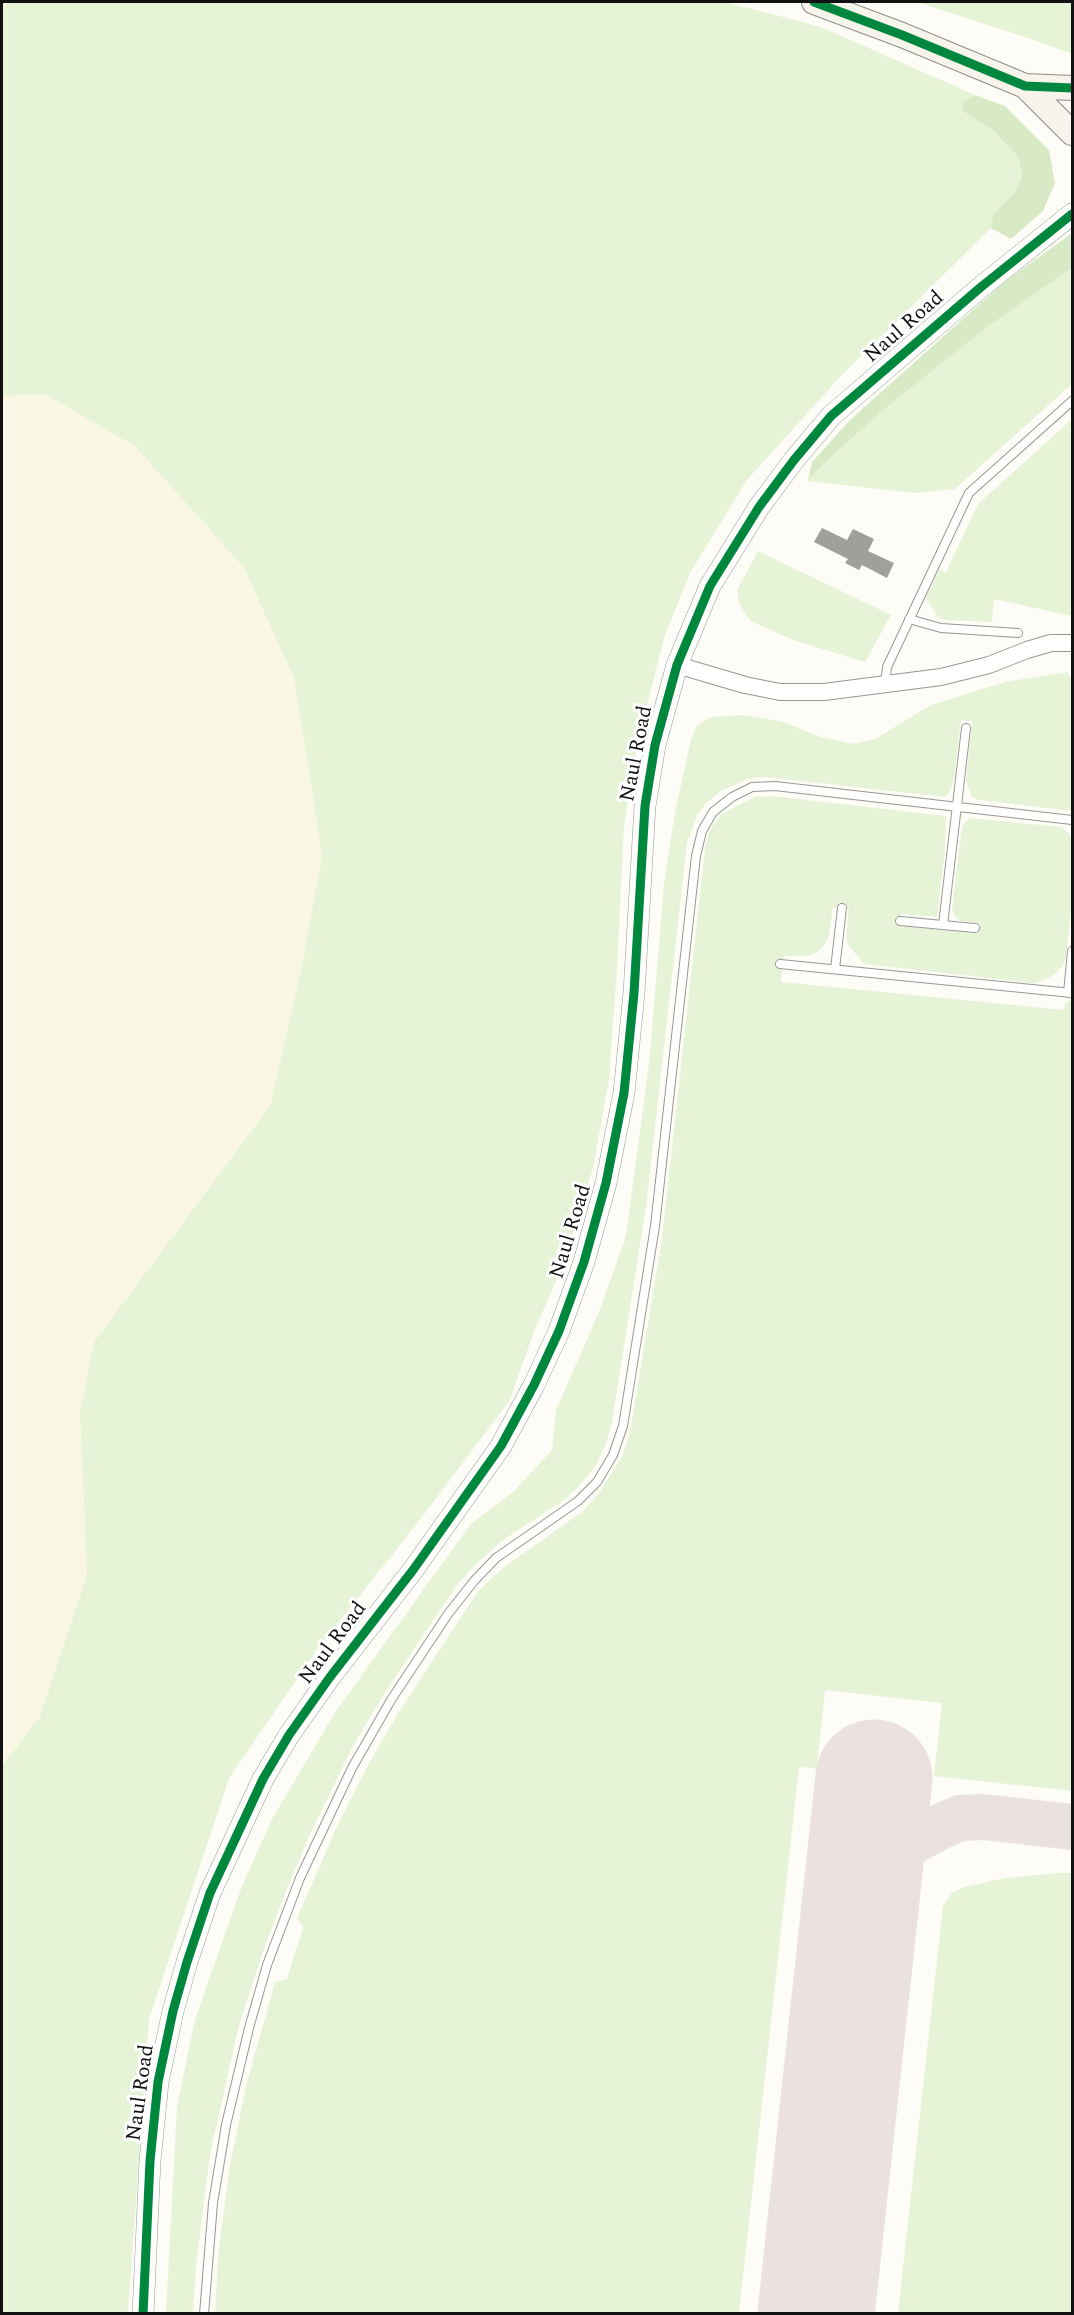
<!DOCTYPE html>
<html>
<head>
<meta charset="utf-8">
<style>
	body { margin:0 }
	#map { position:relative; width:1074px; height:2315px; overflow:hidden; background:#fdfcf7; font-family:Spectral,serif }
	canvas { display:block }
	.frame { position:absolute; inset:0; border:3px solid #111; pointer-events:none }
</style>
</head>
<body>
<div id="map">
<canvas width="1074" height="2315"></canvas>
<div class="frame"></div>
</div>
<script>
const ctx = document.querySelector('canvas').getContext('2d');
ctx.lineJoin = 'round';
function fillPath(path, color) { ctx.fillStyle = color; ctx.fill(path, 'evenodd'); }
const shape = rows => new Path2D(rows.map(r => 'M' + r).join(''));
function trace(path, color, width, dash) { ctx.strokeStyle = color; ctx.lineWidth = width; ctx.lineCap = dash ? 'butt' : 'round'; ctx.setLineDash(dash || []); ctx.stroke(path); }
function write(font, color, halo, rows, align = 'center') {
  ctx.font = font + ' Spectral,serif'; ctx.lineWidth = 6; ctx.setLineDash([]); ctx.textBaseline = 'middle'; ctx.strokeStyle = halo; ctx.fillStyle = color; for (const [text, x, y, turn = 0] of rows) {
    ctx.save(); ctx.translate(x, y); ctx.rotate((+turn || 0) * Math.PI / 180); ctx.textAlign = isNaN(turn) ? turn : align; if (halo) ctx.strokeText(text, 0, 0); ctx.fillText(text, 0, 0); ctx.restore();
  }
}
const farmland = shape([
	[45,394,136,447,244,568,294,678,322,855,302,964,270,1106,94,1342,80,1413,87,1576,40,1717,2,1766,2,396]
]);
const green = shape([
	[2,2,726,2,821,27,975,95,963,102,964,111,993,130,1018,157,1022,176,1016,191,993,214,991,228,841,376,747,480,691,571,665,635,638,741,624,826,617,969,609,1079,593,1168,562,1267,533,1334,510,1400,416,1525,321,1644,229,1778,149,2019,128,2313,2,2313,2,1766,40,1717,87,1576,80,1413,94,1342,270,1106,302,965,322,855,294,678,244,568,136,447,45,394,2,396],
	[917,2,1072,2,1072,54,1034,40],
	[1072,268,1072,384,955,489,915,493,808,481,819,468,882,411,990,325],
	[1072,419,1072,616,994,599,992,622,946,620,938,617,926,598,939,570,946,572,978,504],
	[758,551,891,615,865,662,793,640,750,621,739,603,737,590],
	[1067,672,1072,679,1072,811,979,800,972,797,966,781,972,721,961,720,954,780,949,793,945,797,764,777,748,779,721,791,706,803,697,815,687,843,646,1207,612,1422,606,1444,596,1465,580,1485,564,1500,503,1540,475,1565,457,1585,382,1697,353,1746,311,1832,286,1891,265,1946,239,2025,210,2154,196,2267,193,2313,166,2313,177,2107,195,2019,242,1886,272,1819,336,1711,470,1525,515,1490,552,1450,556,1410,599,1312,626,1236,649,1064,664,884,675,812,691,739,697,725,711,717,744,715,784,722,821,737,853,744,875,739,931,705,1005,682],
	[772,796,946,816,945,850,937,917,901,914,900,926,974,933,975,922,961,921,955,917,952,910,961,834,963,825,970,818,1062,827,1072,837,1072,901,1066,957,1063,965,1054,975,1041,981,1033,983,864,964,848,945,846,936,849,909,833,907,829,935,825,944,818,952,809,956,784,956,781,982,1064,1010,1065,1003,1072,999,1072,1791,934,1776,942,1703,825,1690,817,1768,799,1767,739,2313,215,2314,218,2257,229,2171,246,2086,275,1982,287,1979,303,1927,297,1918,339,1822,367,1767,397,1715,478,1591,504,1567,582,1512,599,1493,623,1455,631,1427,662,1238,705,848,710,829,722,814,754,797],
	[1057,1873,1072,1873,1072,2313,898,2313,943,1906,952,1893,964,1887,1006,1878]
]);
const forest = shape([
	[975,95,1005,106,1049,150,1055,183,1043,211,1011,239,991,228,993,214,1016,191,1022,176,1018,157,993,130,963,111,963,102],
	[1072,233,1072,268,990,325,882,411,819,468,808,481,812,462,850,420,1002,284]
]);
const taxiway = shape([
	[859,1913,889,1865,908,1844,937,1828,960,1818,983,1817,1072,1827]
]);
const runway = shape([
	[816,2314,874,1778]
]);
const building = shape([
	[822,528,847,540,853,529,874,539,868,551,894,563,887,578,862,565,859,570,845,563,848,559,814,542]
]);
const service = shape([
	[909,619,941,628,1018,633],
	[885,684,887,667,969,493,1072,401],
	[900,921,975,928],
	[943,925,966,728],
	[780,964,1072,993],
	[835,969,842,908],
	[1068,993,1072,951],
	[204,2314,213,2203,226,2125,249,2028,267,1965,300,1878,352,1768,391,1700,448,1614,474,1581,496,1558,578,1501,597,1482,613,1455,623,1426,655,1226,696,856,702,831,713,812,732,797,752,787,775,786,1072,820]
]);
const minor = shape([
	[677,665,745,685,780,692,824,692,941,677,989,665,1027,650,1051,643,1072,643]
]);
const tertiary = shape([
	[143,2314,150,2161,158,2082,173,2011,187,1962,210,1893,263,1779,289,1735,330,1677,413,1570,501,1446,534,1385,559,1331,584,1262,606,1183,624,1093,634,993,645,806,655,745,677,665,710,586,759,507,794,460,831,416,981,287,1072,214]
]);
const secondary = shape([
	[814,2,902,35,1025,86,1072,88],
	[1025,86,1072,133]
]);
const cycleway = shape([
	[814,2,902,35,1025,86,1072,88],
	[143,2314,150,2161,158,2082,173,2011,187,1962,210,1893,263,1779,289,1735,330,1677,413,1570,501,1446,534,1385,559,1331,584,1262,606,1183,624,1093,634,993,645,806,655,745,677,665,710,586,759,507,794,460,831,416,981,287,1072,214]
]);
const streetNames = [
	["Naul Road",905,328,-41],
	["Naul Road",638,754,-79],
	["Naul Road",572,1232,-73],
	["Naul Road",334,1644,-53],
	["Naul Road",142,2093,-82]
];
fillPath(farmland, '#f9f7e4');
fillPath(green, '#e7f3d7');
fillPath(forest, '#d8eac5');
trace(taxiway, '#ebe1df', 46);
trace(runway, '#ebe1df', 117);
fillPath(building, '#a19f9c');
trace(service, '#979795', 10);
trace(minor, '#979795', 18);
trace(tertiary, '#979795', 22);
trace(secondary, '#8e8d8b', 26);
trace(service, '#fffffe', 8);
trace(minor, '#fffffe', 16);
trace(tertiary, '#fffffe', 21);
trace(secondary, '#f6f4eb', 24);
trace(cycleway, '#00873e', 9);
write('21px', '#111', '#fff', streetNames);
</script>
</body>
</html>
